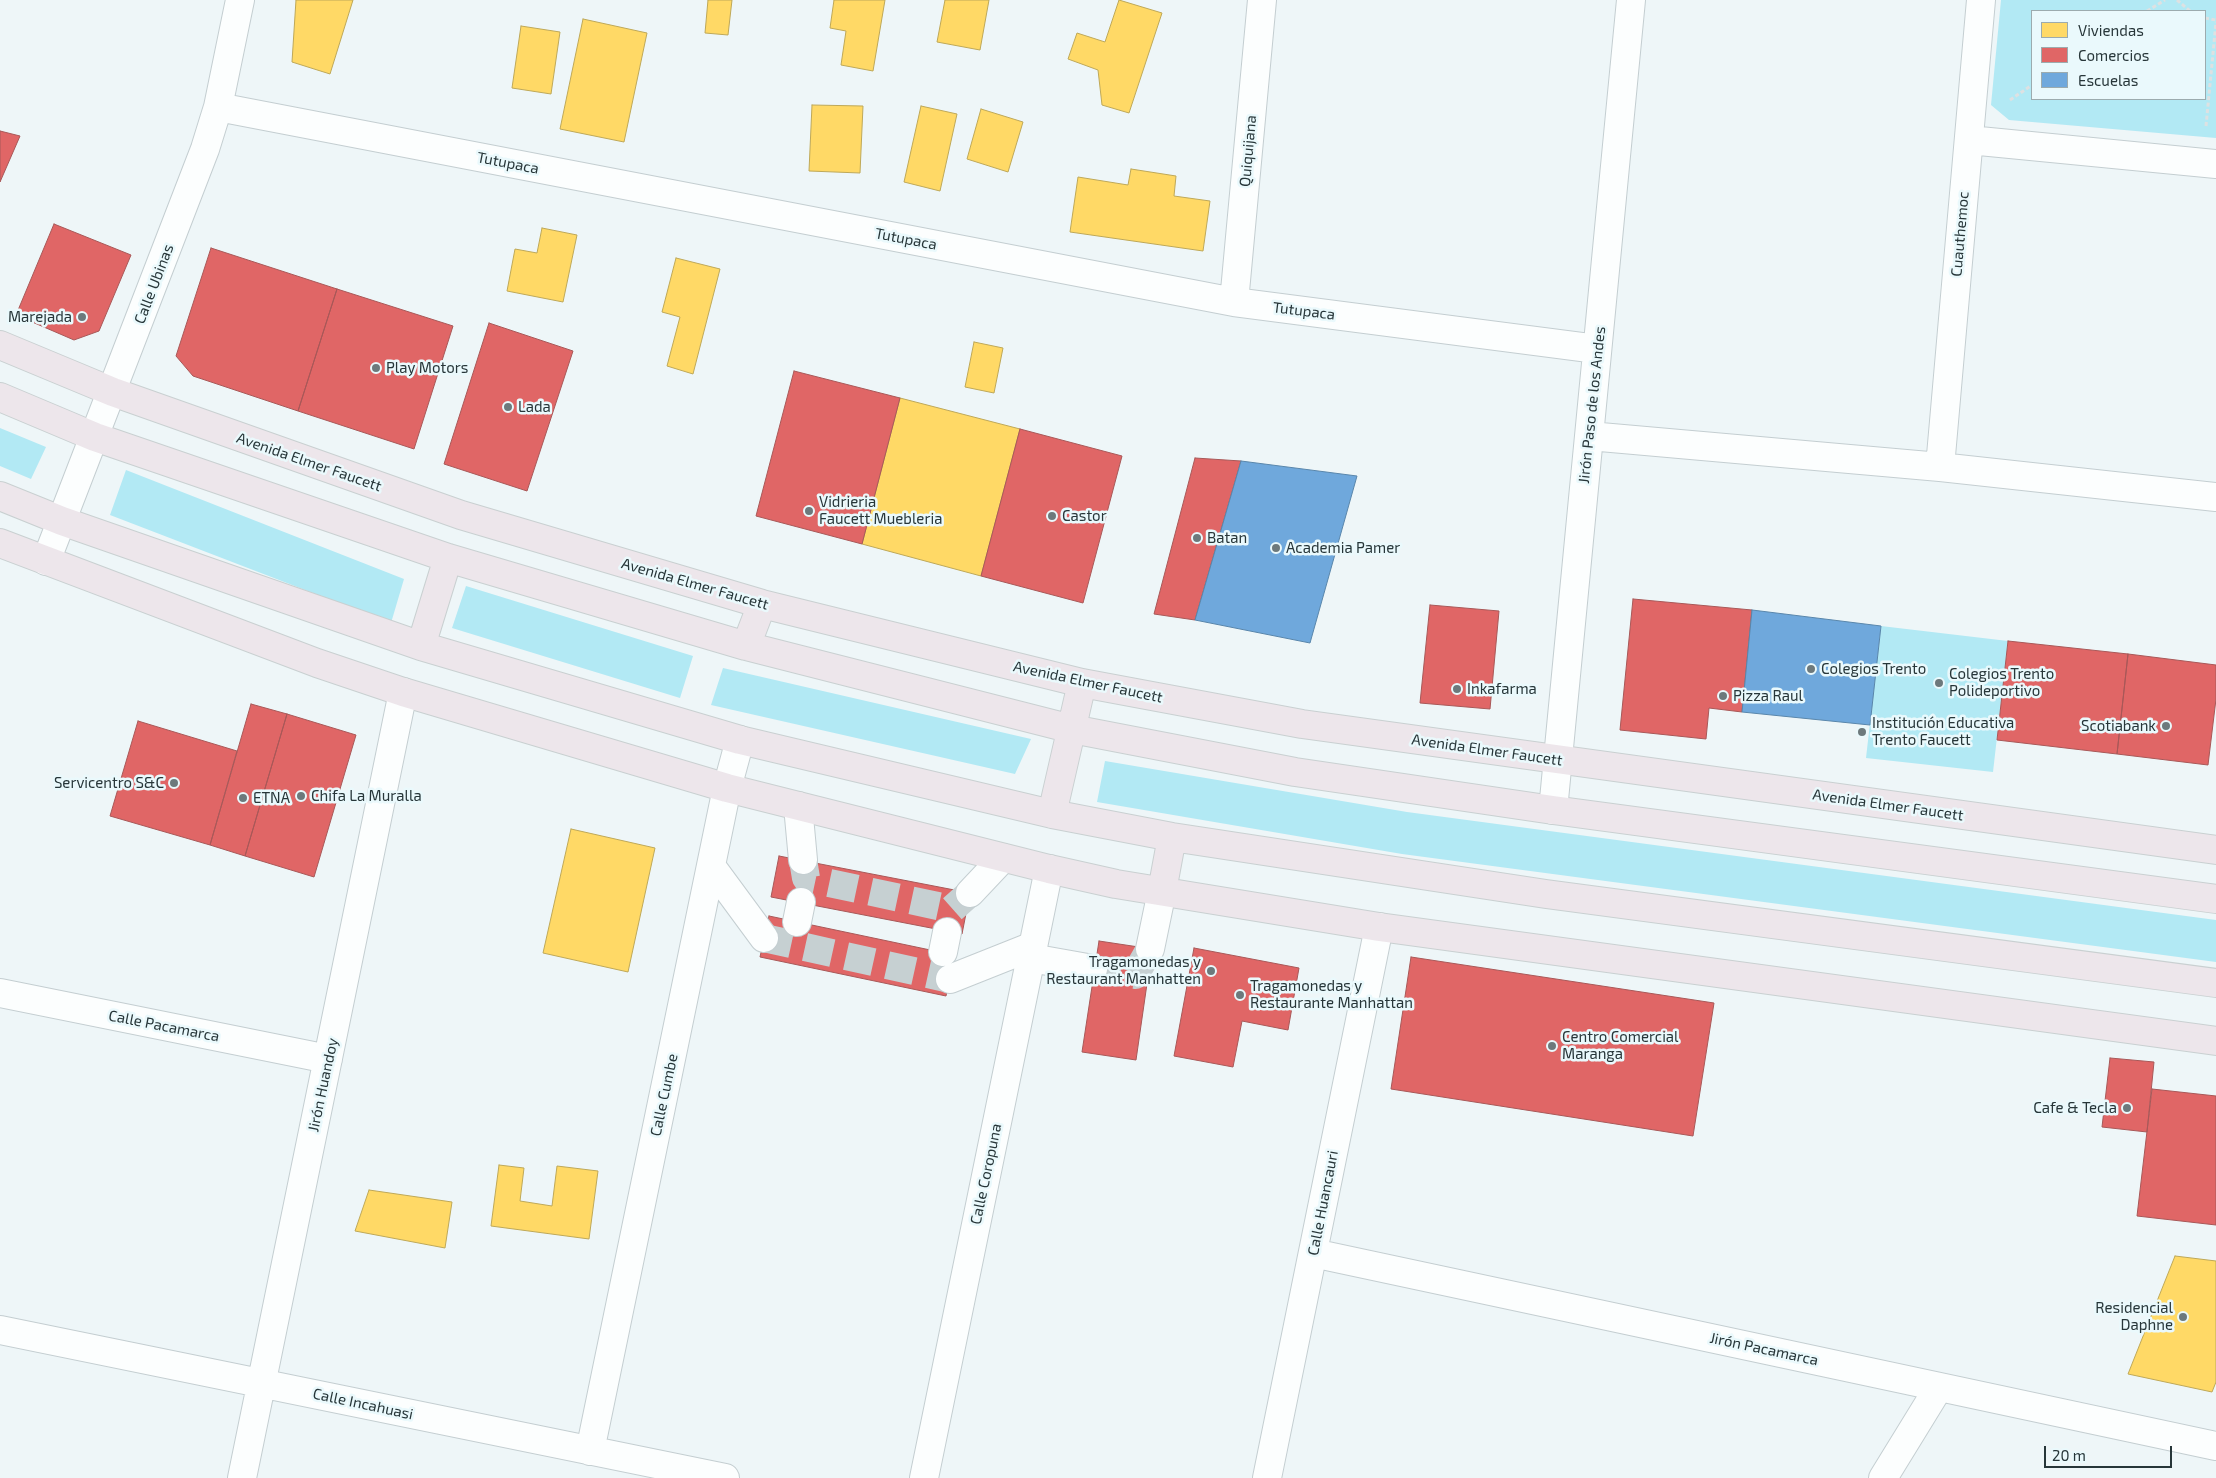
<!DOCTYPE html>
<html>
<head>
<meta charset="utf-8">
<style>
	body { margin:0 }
	#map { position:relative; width:2216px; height:1478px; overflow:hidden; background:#eef6f8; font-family:"Exo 2",sans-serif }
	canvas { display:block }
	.legend { position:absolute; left:2031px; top:10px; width:175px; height:90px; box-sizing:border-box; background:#eaf9fc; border:1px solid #9cabae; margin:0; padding:6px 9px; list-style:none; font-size:15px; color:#273639 }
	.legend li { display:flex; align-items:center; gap:10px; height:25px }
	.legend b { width:25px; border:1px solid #9cabae }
	.scale { position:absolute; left:2044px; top:1446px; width:128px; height:22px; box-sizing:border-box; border:2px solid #273639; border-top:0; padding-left:6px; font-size:15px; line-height:18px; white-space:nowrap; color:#273639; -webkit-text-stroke:4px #eaf9fc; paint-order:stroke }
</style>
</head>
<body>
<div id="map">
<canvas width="2216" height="1478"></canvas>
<ul class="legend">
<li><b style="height:14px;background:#ffd966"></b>Viviendas</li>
<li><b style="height:14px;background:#e06666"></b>Comercios</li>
<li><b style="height:14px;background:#6fa8dc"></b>Escuelas</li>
</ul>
<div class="scale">20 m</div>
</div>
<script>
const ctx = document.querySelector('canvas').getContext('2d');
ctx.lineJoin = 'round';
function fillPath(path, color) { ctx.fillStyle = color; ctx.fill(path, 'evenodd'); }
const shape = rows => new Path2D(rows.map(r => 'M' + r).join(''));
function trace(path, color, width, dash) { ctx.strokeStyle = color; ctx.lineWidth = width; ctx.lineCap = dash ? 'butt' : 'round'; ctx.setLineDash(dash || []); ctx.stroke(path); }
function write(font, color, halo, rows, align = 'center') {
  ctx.font = font + ' "Exo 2",sans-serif'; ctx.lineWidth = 5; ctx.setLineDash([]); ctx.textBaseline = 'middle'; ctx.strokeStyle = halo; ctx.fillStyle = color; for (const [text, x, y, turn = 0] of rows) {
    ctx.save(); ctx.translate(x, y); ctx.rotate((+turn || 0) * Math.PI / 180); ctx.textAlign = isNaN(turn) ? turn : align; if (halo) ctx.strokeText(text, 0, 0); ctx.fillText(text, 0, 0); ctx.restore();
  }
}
const green = shape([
	[2001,0,2216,0,2216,138,2009,120,1991,105],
	[2032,11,2205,11,2205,99,2032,99],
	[0,428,46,447,31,479,0,466],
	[126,470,404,579,391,623,110,515],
	[466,586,693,656,680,698,452,628],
	[1881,626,2008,641,1993,772,1866,758],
	[723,668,1031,739,1015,774,711,705],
	[1105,761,1407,812,2216,920,2216,962,1402,854,1097,802]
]);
const homes = shape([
	[296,0,353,0,330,74,292,62,296,0],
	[708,0,732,0,728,35,705,33,708,0],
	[834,0,885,0,873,71,841,65,846,31,830,28,834,0],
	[945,0,989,0,980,50,937,42,945,0],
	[1119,0,1162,13,1129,113,1102,105,1098,70,1068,59,1077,33,1105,42,1119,0],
	[583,19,647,33,624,142,560,129,583,19],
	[521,26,560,32,551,94,512,88,521,26],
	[812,105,863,106,860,173,809,171,812,105],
	[921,106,957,114,940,191,904,182,921,106],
	[981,109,1023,122,1008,172,967,159,981,109],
	[1131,169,1176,176,1174,196,1210,201,1203,251,1070,232,1078,177,1128,185,1131,169],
	[542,228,577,235,563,302,507,291,515,249,537,253,542,228],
	[676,258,720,269,693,374,667,366,680,317,662,312,676,258],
	[974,342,1003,348,994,393,965,387,974,342],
	[900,398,1020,429,981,576,862,544,900,398],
	[571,829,655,848,628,972,543,953,571,829],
	[499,1165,524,1168,520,1201,552,1206,557,1166,598,1171,589,1239,491,1226,499,1165],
	[369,1190,452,1202,445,1248,355,1231,369,1190],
	[2175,1256,2216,1261,2216,1382,2212,1392,2128,1374,2175,1256]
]);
const shops = shape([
	[0,131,20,136,0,182,0,131],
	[54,224,131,255,99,331,74,340,16,315,54,224],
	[211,248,337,289,298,411,193,376,176,356,211,248],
	[337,289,453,326,414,449,298,411,337,289],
	[489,323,573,351,527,491,444,464,489,323],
	[794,371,900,398,862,544,756,516,794,371],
	[1020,429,1122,456,1083,603,981,576,1020,429],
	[1195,458,1241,461,1195,620,1154,614,1195,458],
	[1633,599,1752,610,1742,712,1709,708,1706,739,1620,730,1633,599],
	[1430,605,1499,611,1490,709,1420,703,1430,605],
	[2008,641,2128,654,2117,754,1997,740,2008,641],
	[2128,654,2216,665,2216,699,2208,765,2117,754,2128,654],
	[251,704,287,714,245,856,210,845,251,704],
	[287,714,356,735,314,877,245,856,287,714],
	[138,721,237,751,210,845,110,816,138,721],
	[779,856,970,893,962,934,771,897,779,856],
	[769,916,954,955,946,996,760,957,769,916],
	[1099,941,1152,949,1136,1060,1082,1052,1099,941],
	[1194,948,1299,968,1288,1030,1242,1021,1233,1067,1174,1056,1194,948],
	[1411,957,1714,1003,1693,1136,1391,1089,1411,957],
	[2110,1058,2154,1062,2147,1132,2102,1127,2110,1058],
	[2152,1089,2216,1096,2216,1225,2137,1216,2152,1089]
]);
const schools = shape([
	[1241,461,1357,476,1310,643,1195,620,1241,461],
	[1752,610,1881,626,1870,725,1742,712,1752,610]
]);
const minorTunnel = shape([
	[803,860,806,878,952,909,970,893],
	[764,938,950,979],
	[1093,969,1135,975,1150,949]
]);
const path = shape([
	[2177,0,2190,11],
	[2147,11,2165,0],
	[2205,18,2216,20],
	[2010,100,2032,85],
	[2206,126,2216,22]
]);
const minor = shape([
	[218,107,1234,302,1597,349],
	[1969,140,2216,164],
	[1234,302,1262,0],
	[1589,436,1940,467,2216,497],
	[1940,467,1981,0],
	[46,561,205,149,218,107,240,0],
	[798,806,803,860],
	[1553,810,1631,0],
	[711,866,764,938],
	[970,893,1003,858],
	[797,922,801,902],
	[1150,949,1162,891],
	[943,952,947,932],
	[1031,958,1093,969],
	[950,979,1033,946],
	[0,993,328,1059],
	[1313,1253,2216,1446],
	[0,1330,725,1478],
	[590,1451,727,788,740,740],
	[242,1478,403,692],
	[924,1478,1049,869],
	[1267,1478,1379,927],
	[1883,1478,1939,1387]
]);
const major = shape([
	[0,345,113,392,461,515,762,604,1082,683,1302,724,2216,850],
	[0,397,95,437,448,558,746,646,1072,729,1295,772,1553,810,2216,899],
	[0,496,62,521,421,646,740,740,1052,814,1172,837,1546,894,2216,983],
	[0,543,317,663,403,692,727,788,1049,869,1116,884,1379,927,2216,1041],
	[421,646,448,558],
	[746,646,762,604],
	[1052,814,1082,683],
	[1162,891,1172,837]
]);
const markers = [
	[82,317,5,"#6d797c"],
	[376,368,5,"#6d797c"],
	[508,407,5,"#6d797c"],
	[809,511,5,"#6d797c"],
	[1052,516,5,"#6d797c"],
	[1197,538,5,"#6d797c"],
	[1276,548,5,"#6d797c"],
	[1811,669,5,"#6d797c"],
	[1939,683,5,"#6d797c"],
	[1457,689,5,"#6d797c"],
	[1723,696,5,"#6d797c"],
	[2166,726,5,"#6d797c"],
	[1862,732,5,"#6d797c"],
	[174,783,5,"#6d797c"],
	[301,796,5,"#6d797c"],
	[243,798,5,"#6d797c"],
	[1211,971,5,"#6d797c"],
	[1240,995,5,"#6d797c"],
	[1552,1046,5,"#6d797c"],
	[2127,1108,5,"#6d797c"],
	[2183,1317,5,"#6d797c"]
];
const streetNames = [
	["Quiquijana",1248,151,-85],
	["Tutupaca",508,163,11],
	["Cuauthemoc",1960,234,-85],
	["Tutupaca",906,239,11],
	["Calle Ubinas",154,284,-69],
	["Tutupaca",1304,311,7],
	["Jirón Paso de los Andes",1592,405,-84],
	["Avenida Elmer Faucett",309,462,19],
	["Avenida Elmer Faucett",695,584,16],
	["Avenida Elmer Faucett",1088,682,12],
	["Avenida Elmer Faucett",1487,750,8],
	["Avenida Elmer Faucett",1888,805,8],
	["Calle Pacamarca",164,1026,11],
	["Jirón Huandoy",323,1085,-78],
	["Calle Cumbe",664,1095,-78],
	["Calle Coropuna",986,1174,-78],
	["Calle Huancauri",1323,1203,-79],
	["Jirón Pacamarca",1764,1349,12],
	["Calle Incahuasi",363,1404,12]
];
const poiNames = [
	["Marejada",72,317,"right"],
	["Play Motors",386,368],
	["Lada",518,407],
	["Vidrieria",819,502],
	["Faucett Muebleria",819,519],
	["Castor",1062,516],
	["Batan",1207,538],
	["Academia Pamer",1286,548],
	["Colegios Trento",1821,669],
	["Colegios Trento",1949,674],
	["Polideportivo",1949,691],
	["Inkafarma",1467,689],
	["Pizza Raul",1733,696],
	["Institución Educativa",1872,723],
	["Trento Faucett",1872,740],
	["Scotiabank",2156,726,"right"],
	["Servicentro S&C",164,783,"right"],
	["Chifa La Muralla",311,796],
	["ETNA",253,798],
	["Tragamonedas y",1201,962,"right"],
	["Restaurant Manhatten",1201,979,"right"],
	["Tragamonedas y",1250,986],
	["Restaurante Manhattan",1250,1003],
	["Centro Comercial",1562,1037],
	["Maranga",1562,1054],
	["Cafe & Tecla",2117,1108,"right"],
	["Residencial",2173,1308,"right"],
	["Daphne",2173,1325,"right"]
];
fillPath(green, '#b2e9f4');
fillPath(homes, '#ffd966');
trace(homes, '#bea858', 1);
fillPath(shops, '#e06666');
trace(shops, '#a85858', 1);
fillPath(schools, '#6fa8dc');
trace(schools, '#5986ab', 1);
trace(minorTunnel, '#c6d0d2', 28, [28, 14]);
trace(minor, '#c4ced1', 30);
trace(major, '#c9d0d1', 30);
trace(path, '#dee1e2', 3, [4, 2.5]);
trace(minor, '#fcfefe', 28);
trace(major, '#ede6eb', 28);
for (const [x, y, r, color] of markers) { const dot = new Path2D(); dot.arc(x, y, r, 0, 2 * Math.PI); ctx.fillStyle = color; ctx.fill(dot); trace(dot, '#eaf9fc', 2); }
write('15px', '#273639', '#eaf9fc', streetNames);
write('15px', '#273639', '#eaf9fc', poiNames, 'left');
</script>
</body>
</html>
